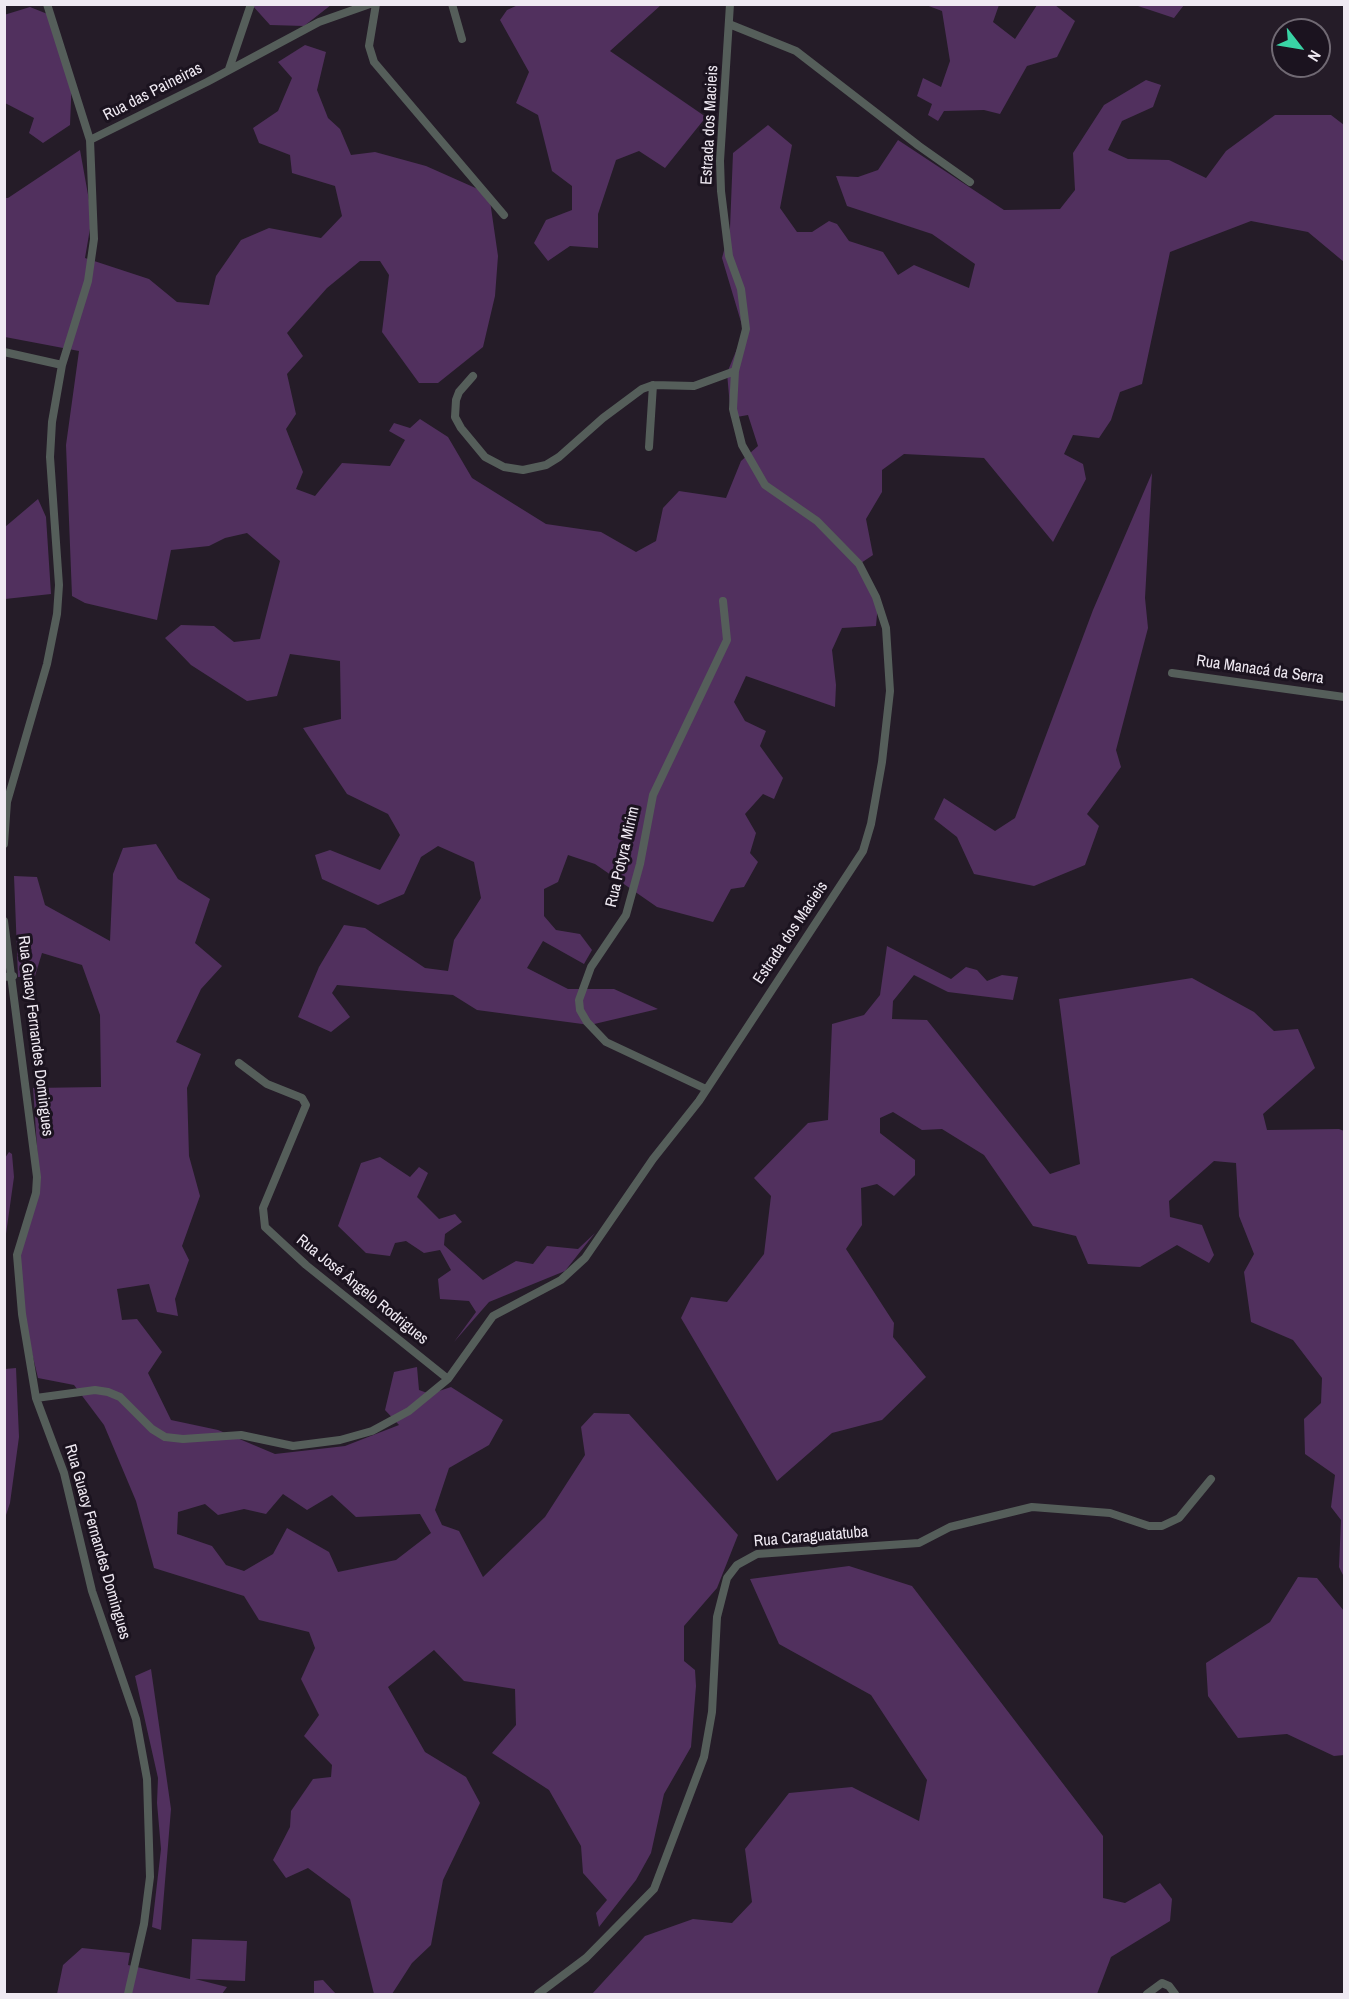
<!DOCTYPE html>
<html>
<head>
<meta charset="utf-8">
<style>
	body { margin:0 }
	#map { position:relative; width:1349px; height:1999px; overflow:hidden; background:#251c28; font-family:"Archivo Narrow",sans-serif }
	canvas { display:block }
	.frame { position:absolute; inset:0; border:6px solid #efe9f2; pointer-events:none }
	.north { position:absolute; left:1271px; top:18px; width:60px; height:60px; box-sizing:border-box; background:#1b131f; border:2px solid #706973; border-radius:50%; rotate:121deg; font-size:16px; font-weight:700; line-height:24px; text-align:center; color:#efe9f2 }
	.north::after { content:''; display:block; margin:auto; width:21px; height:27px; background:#39d4a5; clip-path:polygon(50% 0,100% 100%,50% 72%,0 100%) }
</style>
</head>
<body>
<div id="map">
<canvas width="1349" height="1999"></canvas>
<div class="frame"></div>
<div class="north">N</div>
</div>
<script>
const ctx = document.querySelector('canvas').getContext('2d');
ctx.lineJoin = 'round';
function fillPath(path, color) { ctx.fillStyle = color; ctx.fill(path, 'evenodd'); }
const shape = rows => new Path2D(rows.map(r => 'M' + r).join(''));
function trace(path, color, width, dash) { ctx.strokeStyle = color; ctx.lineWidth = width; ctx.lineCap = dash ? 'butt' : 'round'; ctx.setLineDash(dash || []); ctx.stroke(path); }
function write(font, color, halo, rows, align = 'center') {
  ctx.font = font + ' "Archivo Narrow",sans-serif'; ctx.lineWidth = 6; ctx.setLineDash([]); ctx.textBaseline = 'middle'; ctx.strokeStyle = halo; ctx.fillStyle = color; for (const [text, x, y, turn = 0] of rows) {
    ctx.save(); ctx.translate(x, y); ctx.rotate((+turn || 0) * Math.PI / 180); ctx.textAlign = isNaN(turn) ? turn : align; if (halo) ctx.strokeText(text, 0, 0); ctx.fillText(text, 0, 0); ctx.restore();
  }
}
const green = shape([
	[252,5,331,5,304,26,270,25],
	[518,5,661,5,610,51,706,117,665,168,639,151,616,160,598,214,598,248,570,246,548,261,534,243,546,220,572,210,572,186,552,171,538,115,516,103,529,72,500,20,507,10],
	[926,5,999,5,993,22,1015,39,1037,5,1055,5,1075,21,1057,57,1027,66,1000,114,984,110,944,111,938,121,928,115,932,104,917,96,923,78,941,87,950,61,942,11],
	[1135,5,1184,5,1174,18],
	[30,7,50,15,72,76,70,125,43,143,29,133,34,118,5,103,4,15],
	[305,45,326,52,317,90,328,118,340,129,351,155,375,152,426,166,489,194,498,256,495,296,483,347,438,383,419,383,382,332,389,275,380,261,360,261,327,288,287,333,303,356,287,374,296,414,286,429,303,472,296,489,315,496,342,463,390,466,405,440,389,431,394,423,410,428,420,419,448,437,472,478,546,524,601,532,636,552,656,541,663,508,679,491,726,498,741,461,758,446,748,415,731,418,727,373,744,332,722,258,730,228,733,153,768,125,792,145,780,208,797,232,812,232,829,221,837,224,849,241,883,252,898,275,914,265,969,288,975,264,932,234,847,206,836,176,858,177,878,170,898,140,1004,210,1060,209,1075,190,1073,153,1104,105,1146,80,1161,85,1153,107,1122,121,1108,150,1128,159,1169,160,1206,178,1226,151,1275,115,1331,115,1344,125,1344,262,1308,232,1251,221,1170,252,1142,384,1120,392,1111,420,1099,438,1073,435,1064,454,1083,464,1086,479,1053,542,984,458,904,454,882,470,882,492,866,519,873,555,861,563,878,603,876,626,842,628,832,650,836,685,835,707,746,676,734,702,745,721,766,731,760,746,783,778,774,799,763,794,745,814,756,833,750,853,758,862,744,887,731,889,713,922,657,907,595,864,568,855,558,882,544,889,544,916,556,930,580,934,592,950,584,964,543,941,527,968,568,989,614,989,658,1009,590,1025,477,1010,453,995,337,985,332,993,350,1017,331,1032,298,1017,319,967,344,925,365,928,425,968,448,971,454,940,481,898,474,862,438,846,421,857,404,894,378,905,322,879,315,855,330,850,380,870,400,835,388,814,347,794,303,728,341,719,340,661,290,654,277,696,247,701,191,665,165,638,181,625,214,626,234,642,260,639,280,561,247,533,225,538,209,546,171,550,157,620,85,603,72,596,66,445,79,351,5,337,5,198,8,198,80,150,92,217,85,258,149,279,177,302,209,305,216,276,241,240,269,228,321,238,342,216,335,186,292,173,290,155,259,143,253,128,278,111,292,78,278,62],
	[1152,473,1145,598,1148,628,1116,750,1121,767,1087,814,1099,826,1085,865,1034,886,974,874,957,837,934,819,944,798,995,831,1015,818,1093,610],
	[38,499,46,517,51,594,5,599,5,527],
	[156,844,178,879,210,899,195,943,222,966,201,989,176,1042,201,1054,187,1088,189,1156,200,1196,182,1246,189,1260,175,1299,178,1316,157,1312,149,1284,117,1289,122,1320,137,1319,162,1352,148,1373,171,1420,218,1430,275,1454,345,1446,399,1425,385,1410,394,1372,417,1367,419,1390,430,1394,451,1387,503,1420,489,1445,449,1468,435,1510,442,1525,459,1531,483,1577,545,1517,585,1455,581,1427,594,1413,629,1414,738,1535,717,1588,684,1626,684,1661,695,1670,696,1686,691,1747,664,1794,651,1853,636,1880,599,1927,596,1913,607,1900,583,1873,581,1846,549,1790,492,1753,516,1725,515,1689,464,1681,434,1650,388,1687,425,1752,466,1777,480,1803,443,1880,431,1945,412,1963,392,1994,374,1994,350,1899,308,1868,286,1878,273,1860,290,1827,291,1811,313,1779,331,1777,332,1765,304,1736,319,1715,301,1679,315,1648,309,1632,259,1620,244,1596,154,1568,136,1501,104,1425,74,1385,38,1378,25,1324,18,1251,40,1191,33,1088,101,1087,100,1015,82,965,42,953,35,976,18,977,14,876,37,877,45,905,110,941,113,874,123,848],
	[283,1494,307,1510,332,1495,356,1517,420,1514,431,1533,396,1560,338,1572,329,1552,287,1528,273,1554,244,1571,226,1565,212,1546,177,1534,178,1512,205,1504,218,1515,244,1509,266,1514],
	[887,946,951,979,966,967,977,970,987,981,1002,975,1018,977,1013,1000,948,992,914,975,893,1001,892,1019,927,1020,1050,1174,1080,1164,1059,999,1192,978,1254,1012,1274,1031,1298,1029,1315,1068,1263,1114,1267,1130,1339,1129,1344,1131,1344,1577,1339,1567,1341,1520,1331,1507,1335,1475,1305,1454,1304,1419,1321,1403,1322,1378,1293,1340,1251,1322,1244,1272,1254,1254,1239,1216,1236,1163,1214,1161,1169,1201,1170,1217,1202,1225,1214,1255,1209,1263,1177,1245,1140,1267,1088,1264,1076,1236,1033,1226,984,1155,942,1129,922,1130,893,1112,880,1118,880,1133,915,1160,915,1175,894,1196,877,1184,861,1188,862,1225,846,1249,894,1323,893,1337,926,1377,882,1420,832,1433,777,1481,681,1318,691,1297,727,1302,764,1254,771,1196,754,1178,808,1123,828,1120,832,1024,864,1015,880,995],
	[9,1152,12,1154,14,1177,5,1241,5,1158],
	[380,1157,410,1177,419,1167,428,1173,417,1197,439,1219,455,1214,462,1222,445,1234,444,1245,483,1280,516,1261,533,1264,547,1246,578,1249,595,1233,565,1271,489,1302,454,1342,476,1312,469,1301,440,1299,438,1279,451,1270,440,1250,424,1253,406,1241,395,1243,390,1256,366,1253,338,1226,361,1163],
	[16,1368,19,1437,10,1503,5,1518,5,1369],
	[849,1566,912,1586,1103,1836,1103,1898,1125,1903,1160,1883,1172,1899,1170,1921,1111,1957,1097,1994,592,1994,645,1936,693,1919,732,1923,752,1902,745,1849,789,1793,852,1787,919,1821,927,1780,871,1695,779,1644,750,1579],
	[1298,1577,1317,1578,1344,1611,1344,1755,1334,1756,1287,1734,1238,1738,1208,1696,1206,1663,1270,1622],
	[151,1669,171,1809,161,1930,152,1927,161,1849,157,1803,158,1778,135,1676],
	[192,1939,247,1941,245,1981,195,1979,227,1987,222,1994,57,1994,63,1965,82,1948,130,1953,128,1965,190,1979],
	[323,1980,336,1994,314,1994,314,1981]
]);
const minor = shape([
	[376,4,369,46,374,62,504,215],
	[452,4,462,39],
	[729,24,796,51,919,146,970,182],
	[229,69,251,4],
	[90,140,207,82,319,22,370,4],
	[4,352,62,365],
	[473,376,459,392,456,400,455,417,461,428,485,457,504,467,523,470,546,465,559,457,603,418,642,389,653,385,694,386,735,371],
	[649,447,653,385],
	[1172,673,1344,697],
	[4,844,7,802,47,664,57,614,59,585,50,457,52,422,62,365,88,281,94,239,90,140,47,4],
	[4,921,37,1177,36,1193,17,1255,22,1314,36,1398,64,1473,92,1591,136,1719,147,1779,150,1877,144,1924,128,1994],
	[4,977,13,976],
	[239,1063,267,1084,302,1098,306,1105,263,1208,265,1227,306,1265,448,1379],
	[706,1089,606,1042,587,1022,580,1010,579,1000,591,967,626,915,640,864,653,795,727,640,723,601],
	[36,1398,95,1390,108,1392,120,1397,152,1429,165,1437,183,1439,241,1435,293,1446,340,1440,372,1431,409,1411,448,1379,493,1316,561,1280,585,1258,653,1159,699,1101,863,851,871,824,882,762,890,691,886,628,876,597,859,564,817,521,765,485,742,445,733,409,735,371,746,329,741,289,729,256,721,191,720,161,730,4],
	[538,1994,586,1958,654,1889,704,1757,712,1712,717,1617,727,1578,737,1565,757,1554,919,1543,950,1527,1032,1507,1110,1513,1149,1526,1162,1526,1179,1518,1211,1479],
	[1147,1994,1162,1983,1169,1986,1175,1994]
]);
const streetNames = [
	["Rua das Paineiras",153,92,-27],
	["Estrada dos Macieis",710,125,-87],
	["Rua Manacá da Serra",1260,670,8],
	["Rua Potyra Mirim",623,857,-77],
	["Estrada dos Macieis",791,933,-56],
	["Rua Guacy Fernandes Domingues",35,1036,83],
	["Rua José Ângelo Rodrigues",362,1290,39],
	["Rua Caraguatatuba",811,1537,-5],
	["Rua Guacy Fernandes Domingues",97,1542,74]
];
fillPath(green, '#51305e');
trace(minor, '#555e5a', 8);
write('16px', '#efe9f2', '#1b131f', streetNames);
</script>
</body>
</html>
